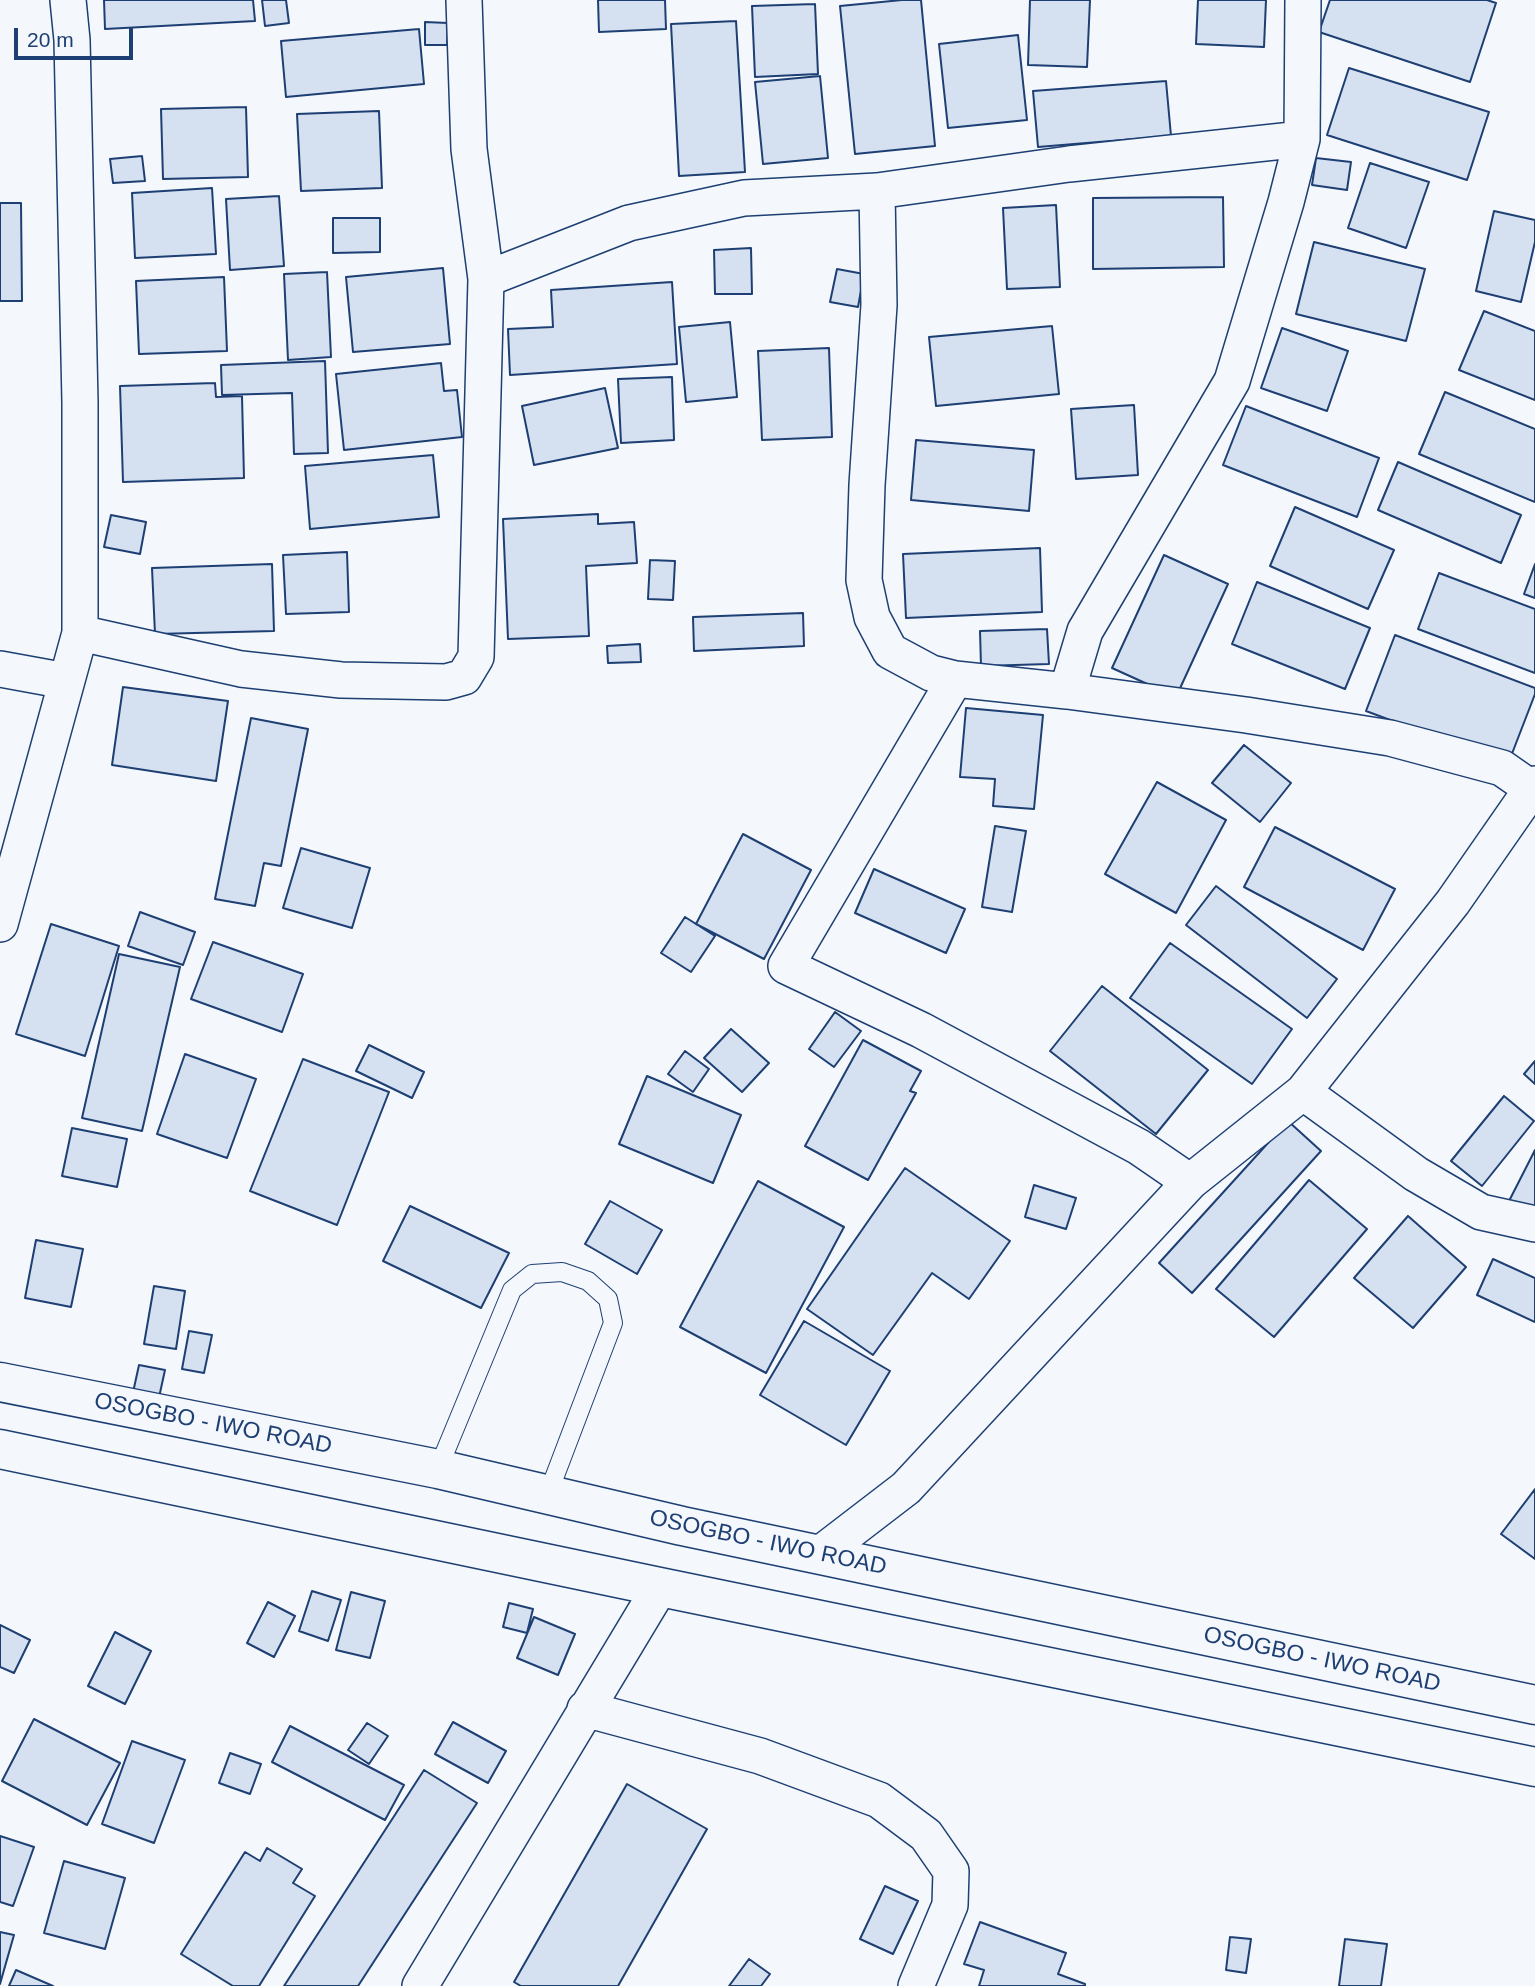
<!DOCTYPE html>
<html>
<head>
<meta charset="utf-8">
<style>
	body { margin:0 }
	#map { position:relative; width:1535px; height:1986px; overflow:hidden; background:#f4f7fb; font-family:Helvetica,sans-serif }
	canvas { display:block }
	.scale { position:absolute; left:14px; top:28px; width:119px; height:32px; box-sizing:border-box; border:4px solid #1d3f73; border-top:0; padding-left:9px; font-size:21px; line-height:24px; white-space:nowrap; color:#1d3f73; -webkit-text-stroke:5px #f4f7fb; paint-order:stroke }
</style>
</head>
<body>
<div id="map">
<canvas width="1535" height="1986"></canvas>
<div class="scale">20 m</div>
</div>
<script>
const ctx = document.querySelector('canvas').getContext('2d');
ctx.lineJoin = 'round';
function fillPath(path, color) { ctx.fillStyle = color; ctx.fill(path, 'evenodd'); }
const shape = rows => new Path2D(rows.map(r => 'M' + r).join(''));
function trace(path, color, width, dash) { ctx.strokeStyle = color; ctx.lineWidth = width; ctx.lineCap = dash ? 'butt' : 'round'; ctx.setLineDash(dash || []); ctx.stroke(path); }
function write(font, color, halo, rows, align = 'center') {
  ctx.font = font + ' Helvetica,sans-serif'; ctx.lineWidth = 5; ctx.setLineDash([]); ctx.textBaseline = 'middle'; ctx.strokeStyle = halo; ctx.fillStyle = color; for (const [text, x, y, turn = 0] of rows) {
    ctx.save(); ctx.translate(x, y); ctx.rotate((+turn || 0) * Math.PI / 180); ctx.textAlign = isNaN(turn) ? turn : align; if (halo) ctx.strokeText(text, 0, 0); ctx.fillText(text, 0, 0); ctx.restore();
  }
}
const building = shape([
	[104,0,253,0,255,21,105,29,104,0],
	[262,0,286,0,289,23,265,26,262,0],
	[598,0,665,0,666,29,599,32,598,0],
	[902,0,921,0,935,146,855,154,840,6,902,0],
	[1030,0,1090,0,1087,67,1028,65,1030,0],
	[1198,0,1266,0,1264,47,1196,44,1198,0],
	[1330,0,1487,0,1496,3,1470,82,1319,32,1330,0],
	[815,4,818,74,755,77,752,6,815,4],
	[736,21,745,172,679,176,671,24,736,21],
	[425,22,448,23,447,45,425,45,425,22],
	[419,29,424,84,286,97,281,41,419,29],
	[1018,35,1027,120,948,128,939,44,1018,35],
	[1349,68,1489,112,1467,180,1327,135,1349,68],
	[820,76,828,158,763,164,755,82,820,76],
	[1166,81,1171,136,1038,147,1033,91,1166,81],
	[246,107,248,177,163,179,161,109,246,107],
	[379,111,382,188,301,191,297,114,379,111],
	[142,156,145,181,113,183,110,159,142,156],
	[1316,158,1351,162,1347,190,1312,185,1316,158],
	[1370,163,1429,182,1406,248,1348,228,1370,163],
	[212,188,216,254,135,258,132,193,212,188],
	[279,196,284,266,230,270,226,199,279,196],
	[1223,197,1224,267,1093,269,1093,198,1223,197],
	[0,203,21,203,22,301,0,301,0,203],
	[1056,205,1060,287,1007,289,1003,208,1056,205],
	[1494,211,1535,220,1535,242,1521,302,1476,291,1494,211],
	[333,218,380,218,380,252,333,253,333,218],
	[1314,242,1425,269,1406,341,1296,314,1314,242],
	[751,248,752,294,715,294,714,250,751,248],
	[443,268,450,344,353,352,346,277,443,268],
	[837,269,864,274,858,307,830,302,837,269],
	[327,272,331,357,288,360,284,274,327,272],
	[224,277,227,351,139,354,136,281,224,277],
	[672,282,677,364,510,375,508,329,553,327,551,290,672,282],
	[1484,311,1535,331,1535,400,1459,370,1484,311],
	[730,322,737,397,686,402,679,327,730,322],
	[1052,326,1059,394,936,406,929,337,1052,326],
	[1282,328,1348,351,1327,411,1261,388,1282,328],
	[829,348,832,437,762,440,758,351,829,348],
	[325,361,328,453,294,454,292,393,222,395,221,365,325,361],
	[441,363,444,391,457,390,462,437,344,450,336,374,441,363],
	[672,377,674,440,621,443,618,379,672,377],
	[215,383,216,397,242,396,244,478,123,482,120,386,215,383],
	[605,388,618,448,534,465,522,406,605,388],
	[1445,392,1535,429,1535,502,1419,454,1445,392],
	[1134,405,1138,475,1076,479,1071,409,1134,405],
	[1246,406,1379,458,1357,517,1223,465,1246,406],
	[916,440,1034,450,1029,511,911,500,916,440],
	[433,455,439,517,310,529,305,466,433,455],
	[1398,462,1521,515,1501,563,1378,510,1398,462],
	[1295,507,1394,550,1368,609,1270,566,1295,507],
	[598,514,598,524,634,522,637,563,586,566,589,636,508,639,503,519,598,514],
	[111,515,146,522,140,554,104,547,111,515],
	[1040,548,1042,612,906,618,903,554,1040,548],
	[347,552,349,612,286,614,283,555,347,552],
	[1164,555,1228,584,1176,697,1112,668,1164,555],
	[650,560,675,561,673,600,648,599,650,560],
	[272,564,274,631,155,634,152,568,272,564],
	[1535,564,1535,598,1524,594,1535,564],
	[1439,573,1535,609,1535,673,1418,629,1439,573],
	[1257,582,1370,628,1345,689,1232,644,1257,582],
	[803,613,804,646,694,651,693,617,803,613],
	[1047,629,1049,664,981,666,980,631,1047,629],
	[1395,635,1535,688,1535,694,1508,764,1366,711,1395,635],
	[640,644,641,662,608,663,607,646,640,644],
	[123,687,228,701,216,781,112,765,123,687],
	[966,708,1043,715,1034,809,993,806,995,779,960,777,966,708],
	[251,718,308,729,281,866,264,863,255,906,215,899,251,718],
	[1244,745,1291,783,1260,822,1212,783,1244,745],
	[1157,782,1226,820,1176,913,1105,874,1157,782],
	[995,826,1026,831,1012,912,982,907,995,826],
	[1275,827,1395,889,1363,950,1244,887,1275,827],
	[743,834,811,870,764,959,696,924,743,834],
	[301,848,370,868,352,928,283,908,301,848],
	[874,869,965,909,946,953,855,913,874,869],
	[1216,886,1337,979,1307,1018,1186,925,1216,886],
	[140,912,195,932,183,965,128,946,140,912],
	[685,917,715,936,691,972,661,953,685,917],
	[51,924,119,946,85,1056,16,1034,51,924],
	[213,942,303,974,282,1032,191,999,213,942],
	[1170,943,1292,1029,1252,1084,1130,998,1170,943],
	[119,954,180,967,142,1131,82,1118,119,954],
	[1102,986,1208,1070,1156,1134,1050,1051,1102,986],
	[835,1012,861,1031,834,1067,809,1049,835,1012],
	[731,1029,769,1063,742,1092,704,1058,731,1029],
	[863,1040,921,1071,910,1091,916,1093,868,1180,805,1146,863,1040],
	[369,1045,424,1072,412,1098,356,1071,369,1045],
	[685,1051,709,1069,693,1092,668,1074,685,1051],
	[185,1054,256,1079,227,1158,157,1134,185,1054],
	[303,1059,389,1092,337,1225,250,1191,303,1059],
	[1535,1061,1535,1084,1524,1074,1535,1061],
	[647,1076,741,1115,713,1183,619,1144,647,1076],
	[1504,1096,1534,1121,1482,1186,1451,1161,1504,1096],
	[1288,1121,1321,1151,1192,1293,1159,1263,1288,1121],
	[72,1128,127,1139,117,1187,62,1176,72,1128],
	[1535,1150,1535,1216,1508,1203,1535,1150],
	[905,1168,1010,1241,969,1299,932,1273,873,1355,807,1309,905,1168],
	[1309,1180,1367,1229,1274,1337,1216,1289,1309,1180],
	[758,1181,844,1227,766,1373,680,1327,758,1181],
	[1034,1185,1076,1198,1066,1229,1025,1217,1034,1185],
	[610,1201,662,1230,637,1274,585,1244,610,1201],
	[410,1206,509,1253,481,1308,383,1261,410,1206],
	[1408,1216,1466,1267,1413,1328,1354,1278,1408,1216],
	[36,1240,83,1249,71,1307,25,1298,36,1240],
	[1493,1259,1535,1278,1535,1322,1477,1295,1493,1259],
	[154,1286,185,1291,176,1349,144,1344,154,1286],
	[804,1321,890,1371,846,1445,760,1395,804,1321],
	[189,1331,212,1335,204,1373,182,1369,189,1331],
	[139,1365,165,1370,158,1402,132,1397,139,1365],
	[1535,1489,1535,1559,1501,1534,1535,1489],
	[312,1591,341,1600,328,1641,299,1631,312,1591],
	[351,1592,385,1601,370,1658,336,1650,351,1592],
	[268,1602,295,1616,274,1657,247,1643,268,1602],
	[509,1603,533,1609,527,1633,503,1627,509,1603],
	[534,1617,575,1634,558,1675,517,1658,534,1617],
	[0,1625,30,1640,14,1673,0,1667,0,1625],
	[115,1632,151,1651,125,1704,88,1686,115,1632],
	[34,1719,120,1763,87,1825,2,1781,34,1719],
	[453,1722,506,1751,488,1783,435,1754,453,1722],
	[367,1723,388,1736,369,1764,348,1750,367,1723],
	[290,1726,404,1785,385,1820,272,1762,290,1726],
	[132,1741,185,1760,154,1843,102,1824,132,1741],
	[230,1753,261,1764,250,1794,219,1783,230,1753],
	[424,1770,477,1803,358,1986,284,1986,424,1770],
	[627,1784,707,1829,618,1986,521,1986,514,1982,627,1784],
	[0,1836,34,1847,13,1906,0,1902,0,1836],
	[267,1848,302,1869,293,1883,315,1896,259,1986,233,1986,181,1954,245,1852,260,1861,267,1848],
	[64,1861,125,1878,105,1949,44,1933,64,1861],
	[885,1886,918,1901,893,1954,860,1939,885,1886],
	[980,1922,1066,1953,1058,1974,1085,1984,1085,1986,979,1986,984,1970,964,1964,980,1922],
	[0,1932,14,1935,0,1984,0,1932],
	[1230,1937,1251,1939,1246,1973,1226,1970,1230,1937],
	[1345,1939,1387,1944,1381,1986,1339,1986,1345,1939],
	[749,1959,770,1974,761,1986,729,1986,749,1959],
	[16,1970,53,1986,9,1986,16,1970]
]);
const lane = shape([
	[438,1469,512,1290,532,1274,562,1272,588,1281,608,1299,613,1323,548,1494]
]);
const street = shape([
	[877,191,879,305,867,485,864,580,872,617,890,651,931,673,955,679,1067,691,1246,715,1390,738,1502,768,1531,788],
	[486,279,629,223,744,198,877,191,1069,164,1302,139],
	[80,633,241,669,341,680,446,682,464,677,476,657,486,279,469,149,464,0],
	[0,669,66,681],
	[955,679,786,966,921,1030,1139,1147,1190,1182],
	[1067,691,1085,631,1232,381,1286,202,1302,139,1303,0],
	[0,924,80,633,80,402,72,40,68,0],
	[1303,1092,1416,1174,1481,1212,1535,1224],
	[820,1554,906,1488,1190,1182,1303,1092,1453,902,1535,784],
	[585,1709,760,1756,879,1800,926,1835,951,1871,950,1905,916,1986],
	[420,1986,660,1587]
]);
const primary = shape([
	[0,1382,438,1469,682,1526,1535,1705],
	[0,1449,660,1587,1535,1767]
]);
const streetNames = [
	["OSOGBO - IWO ROAD",213,1424,11],
	["OSOGBO - IWO ROAD",768,1543,12],
	["OSOGBO - IWO ROAD",1322,1660,12]
];
fillPath(building, '#d5e0f0');
trace(building, '#1d3f73', 2);
trace(lane, '#1d3f73', 20);
trace(street, '#1d3f73', 38);
trace(primary, '#1d3f73', 41);
trace(lane, '#f4f7fb', 18);
trace(street, '#f4f7fb', 35);
trace(primary, '#f4f7fb', 38);
write('23px', '#1d3f73', '#f4f7fb', streetNames);
</script>
</body>
</html>
